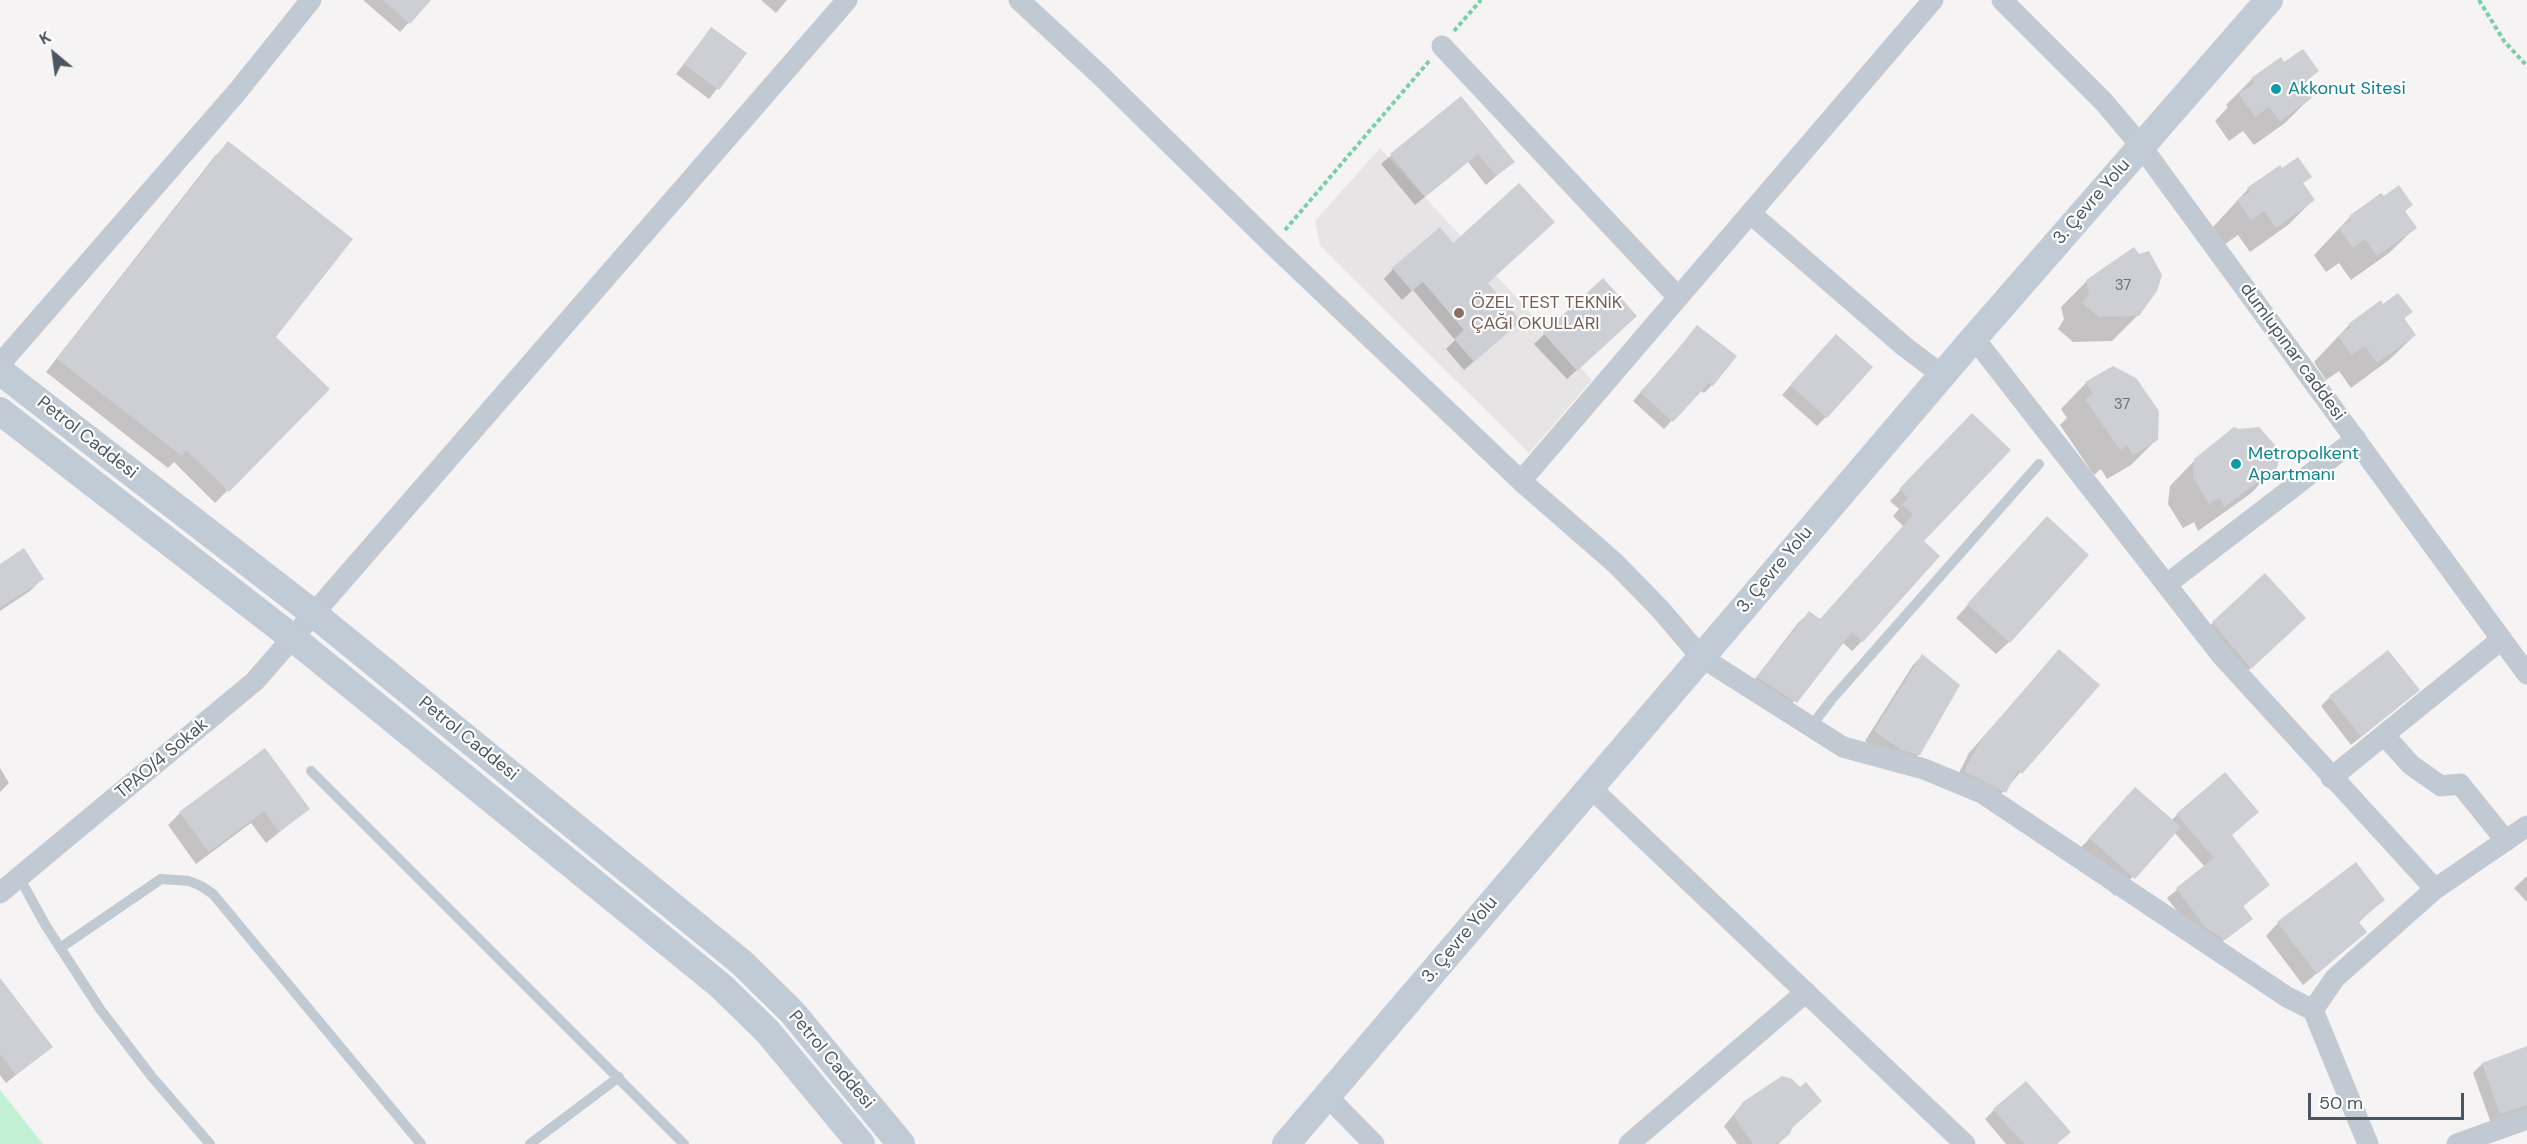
<!DOCTYPE html>
<html>
<head>
<meta charset="utf-8">
<style>
	body { margin:0 }
	#map { position:relative; width:2527px; height:1144px; overflow:hidden; background:#f5f3f3; font-family:"DM Sans",sans-serif }
	canvas { display:block }
	.north { position:absolute; left:24px; top:24px; width:60px; height:60px; -webkit-text-stroke:4px #fff; paint-order:stroke; rotate:331deg; font-size:16px; font-weight:700; line-height:24px; text-align:center; color:#4a5661 }
	.north::after { content:''; display:block; margin:auto; width:21px; height:27px; background:#4a5661; clip-path:polygon(50% 0,100% 100%,50% 72%,0 100%) }
	.scale { position:absolute; left:2308px; top:1093px; width:156px; height:27px; box-sizing:border-box; border:3px solid #4a5661; border-top:0; padding-left:8px; font-size:18px; line-height:21px; white-space:nowrap; color:#4a5661; -webkit-text-stroke:4px #fff; paint-order:stroke }
</style>
</head>
<body>
<div id="map">
<canvas width="2527" height="1144"></canvas>
<div class="north">K</div>
<div class="scale">50 m</div>
</div>
<script>
const ctx = document.querySelector('canvas').getContext('2d');
ctx.lineJoin = 'round';
function fillPath(path, color) { ctx.fillStyle = color; ctx.fill(path, 'evenodd'); }
const shape = rows => new Path2D(rows.map(r => 'M' + r).join(''));
function trace(path, color, width, dash) { ctx.strokeStyle = color; ctx.lineWidth = width; ctx.lineCap = dash ? 'butt' : 'round'; ctx.setLineDash(dash || []); ctx.stroke(path); }
function write(font, color, halo, rows, align = 'center') {
  ctx.font = font + ' "DM Sans",sans-serif'; ctx.lineWidth = 4.5; ctx.setLineDash([]); ctx.textBaseline = 'middle'; ctx.strokeStyle = halo; ctx.fillStyle = color; for (const [text, x, y, turn = 0] of rows) {
    ctx.save(); ctx.translate(x, y); ctx.rotate((+turn || 0) * Math.PI / 180); ctx.textAlign = isNaN(turn) ? turn : align; if (halo) ctx.strokeText(text, 0, 0); ctx.fillText(text, 0, 0); ctx.restore();
  }
}
const education = shape([
	[1380,148,1592,380,1529,453,1320,246,1315,221]
]);
const green = shape([
	[0,1090,43,1144,0,1144]
]);
const shadow = shape([
	[363,0,429,0,400,32],
	[761,0,787,0,776,13],
	[711,29,745,53,709,99,676,74],
	[2280,59,2284,64,2317,71,2302,86,2310,98,2285,123,2254,145,2243,131,2229,141,2215,121,2228,107,2226,105,2252,79],
	[1461,98,1513,161,1486,185,1468,162,1415,205,1381,164],
	[228,143,274,337,328,389,215,503,174,462,168,468,46,372,215,156],
	[2282,170,2310,177,2302,184,2313,200,2288,225,2250,252,2238,235,2225,244,2213,227,2248,189],
	[2381,195,2404,212,2415,228,2389,253,2351,280,2339,263,2326,272,2314,255,2350,217],
	[1453,245,1487,284,1510,330,1464,370,1446,349,1455,340,1413,290,1402,300,1384,279,1393,269],
	[1602,280,1626,325,1567,379,1534,344],
	[2087,281,2138,315,2112,341,2073,342,2058,329,2064,319,2061,307],
	[2383,306,2411,312,2403,320,2415,335,2389,360,2351,388,2339,371,2326,380,2314,362,2349,325],
	[1697,327,1735,356,1712,385,1704,393,1700,390,1664,429,1633,401],
	[1826,345,1826,417,1817,426,1782,395],
	[2086,383,2157,439,2131,465,2107,479,2101,469,2094,475,2060,425,2067,418,2061,409],
	[1961,425,1921,541,1862,641,1852,651,1842,642,1785,712,1748,688,1798,623,1809,613,1819,621,1903,526,1893,516,1899,509,1890,501],
	[2195,460,2276,468,2250,494,2198,531,2194,522,2183,528,2168,504,2170,486],
	[2034,531,2009,642,1996,654,1956,618],
	[0,565,42,579,30,591,0,611],
	[2265,575,2295,627,2241,677,2203,632],
	[1922,656,1919,754,1910,763,1891,758,1865,741,1913,665],
	[2048,663,2098,685,1993,803,1954,783,1969,753],
	[2330,697,2408,699,2351,745,2321,706],
	[0,768,9,783,0,792],
	[2117,807,2171,821,2177,815,2230,836,2268,885,2242,907,2251,919,2214,948,2196,936,2167,898,2205,867,2174,832,2115,896,2072,858],
	[308,809,266,843,251,823,196,864,168,825,180,813],
	[2527,876,2527,902,2514,888],
	[2383,900,2358,923,2365,932,2303,985,2266,936,2278,923],
	[0,981,51,1047,6,1083,0,1075],
	[2527,1049,2527,1110,2491,1123,2473,1073,2482,1064],
	[1744,1103,1790,1129,1789,1134,1778,1144,1737,1144,1724,1126],
	[1994,1110,2056,1144,2006,1144,1985,1119]
]);
const building = shape([
	[383,0,431,0,410,24],
	[711,27,747,53,719,90,684,64],
	[2303,49,2319,71,2302,84,2312,98,2280,121,2269,107,2255,117,2239,94,2254,83,2251,78,2281,57,2284,62],
	[1461,96,1515,162,1496,176,1478,154,1425,197,1390,154],
	[228,141,353,239,276,337,330,389,229,492,186,450,182,456,57,359],
	[2298,157,2312,177,2303,183,2315,200,2276,228,2264,211,2251,220,2237,200,2250,192,2247,188,2280,165,2282,168],
	[1519,183,1555,222,1488,283,1521,321,1474,362,1454,339,1464,330,1423,282,1412,291,1392,268,1440,227,1453,243],
	[2399,185,2413,205,2405,211,2417,228,2377,256,2365,239,2353,248,2339,228,2351,220,2349,216,2381,193,2384,196],
	[2134,247,2139,254,2149,251,2162,275,2157,291,2139,316,2099,317,2082,303,2089,293,2086,280],
	[1603,278,1637,316,1577,371,1543,333],
	[2398,293,2413,312,2404,318,2416,335,2377,363,2365,346,2352,355,2338,336,2351,327,2348,324,2381,300,2383,304],
	[1697,325,1737,356,1713,386,1709,383,1673,422,1640,392,1667,363],
	[1836,334,1873,367,1827,418,1790,385],
	[2113,366,2136,378,2159,411,2158,440,2133,455,2127,445,2120,450,2085,399,2093,394,2085,382],
	[1972,413,2011,450,1924,541,1940,556,1863,642,1852,632,1797,703,1757,677,1809,611,1820,619,1913,515,1902,504,1908,498,1899,489],
	[2234,427,2239,429,2259,427,2281,452,2277,468,2224,507,2220,498,2209,504,2193,478,2194,459],
	[2047,516,2089,555,2010,643,1967,604],
	[24,548,44,579,0,608,0,564],
	[2265,573,2306,618,2251,669,2212,622],
	[2059,649,2100,685,2022,774,2018,770,2006,793,1964,771,1981,740],
	[2388,650,2420,690,2361,737,2329,696],
	[1922,654,1960,685,1920,755,1901,750,1874,731],
	[265,748,310,809,279,832,264,811,209,852,179,812],
	[2225,772,2259,812,2232,835,2270,885,2243,906,2253,919,2225,940,2205,927,2176,888,2214,858,2176,814],
	[2135,787,2181,827,2135,879,2089,838],
	[2356,862,2385,900,2358,921,2367,932,2317,974,2277,922],
	[0,978,53,1047,16,1075,0,1054],
	[2527,1046,2527,1105,2500,1114,2482,1063],
	[1782,1076,1792,1079,1800,1087,1806,1082,1822,1101,1792,1128,1790,1134,1776,1144,1753,1144,1733,1115,1743,1102],
	[2026,1081,2071,1132,2057,1144,2024,1144,1993,1109]
]);
const path = shape([
	[2479,0,2504,41,2527,66],
	[1454,31,1481,0],
	[1285,230,1430,60]
]);
const lane = shape([
	[1812,728,1819,716,1832,699,2039,464],
	[311,771,684,1144],
	[19,877,46,926,100,1009,152,1077,210,1144],
	[60,948,161,879,189,881,201,886,213,894,421,1144],
	[530,1144,619,1077]
]);
const street = shape([
	[1019,0,1100,75,1272,244,1521,481,1615,563,1660,609,1701,657,1843,747,1924,769,1982,793,2287,997,2313,1010,2368,1144],
	[2002,0,2103,101,2141,146,2527,674],
	[1442,46,1678,297],
	[1750,213,1905,347,1942,375],
	[1974,338,2222,656,2435,889],
	[0,364,237,92,311,0],
	[1521,481,1933,0],
	[2167,584,2356,439],
	[2384,735,2411,765,2441,786,2460,784,2506,841],
	[2331,778,2502,639],
	[1590,787,1965,1144],
	[0,893,255,681,847,0],
	[2313,1010,2335,978,2435,889,2527,826],
	[1327,1096,1374,1144],
	[1629,1144,1806,992],
	[2457,1144,2527,1119]
]);
const secondary = shape([
	[0,371,314,614,741,962,792,1012,901,1144],
	[0,411,294,639,721,986,768,1032,861,1144],
	[1286,1144,1974,338,2269,0]
]);
const markers = [
	[2276,89,6,"#0f9aa8"],
	[1459,313,6,"#8d6e63"],
	[2236,464,6,"#0f9aa8"]
];
const numberNames = [
	["37",2123,286],
	["37",2122,405]
];
const cultureNames = [
	["Akkonut Sitesi",2288,89],
	["Metropolkent",2248,454],
	["Apartmanı",2248,475]
];
const streetNames = [
	["3. Çevre Yolu",2092,202,-49],
	["dumlupınar caddesi",2292,352,54],
	["Petrol Caddesi",87,438,38],
	["3. Çevre Yolu",1775,570,-50],
	["Petrol Caddesi",468,739,39],
	["TPAO/4 Sokak",162,759,-40],
	["3. Çevre Yolu",1460,940,-50],
	["Petrol Caddesi",831,1060,50]
];
const educationNames = [
	["ÖZEL TEST TEKNİK",1471,303],
	["ÇAĞI OKULLARI",1471,324]
];
fillPath(education, '#e6e4e5');
fillPath(green, '#c3f1d5');
fillPath(shadow, '#0003');
fillPath(building, '#cdcfd5');
trace(path, '#7ad0a6', 4, [4.5, 3]);
trace(lane, '#c1cad2', 10);
trace(street, '#c1cad2', 21);
trace(secondary, '#c1cbd6', 28);
for (const [x, y, r, color] of markers) { const dot = new Path2D(); dot.arc(x, y, r, 0, 2 * Math.PI); ctx.fillStyle = color; ctx.fill(dot); trace(dot, '#fff', 2); }
write('15px', '#6b747e', null, numberNames);
write('18px', '#0d838f', '#fff', cultureNames, 'left');
write('18px', '#4a5661', '#fff', streetNames);
write('18px', '#785e54', '#fff', educationNames, 'left');
</script>
</body>
</html>
